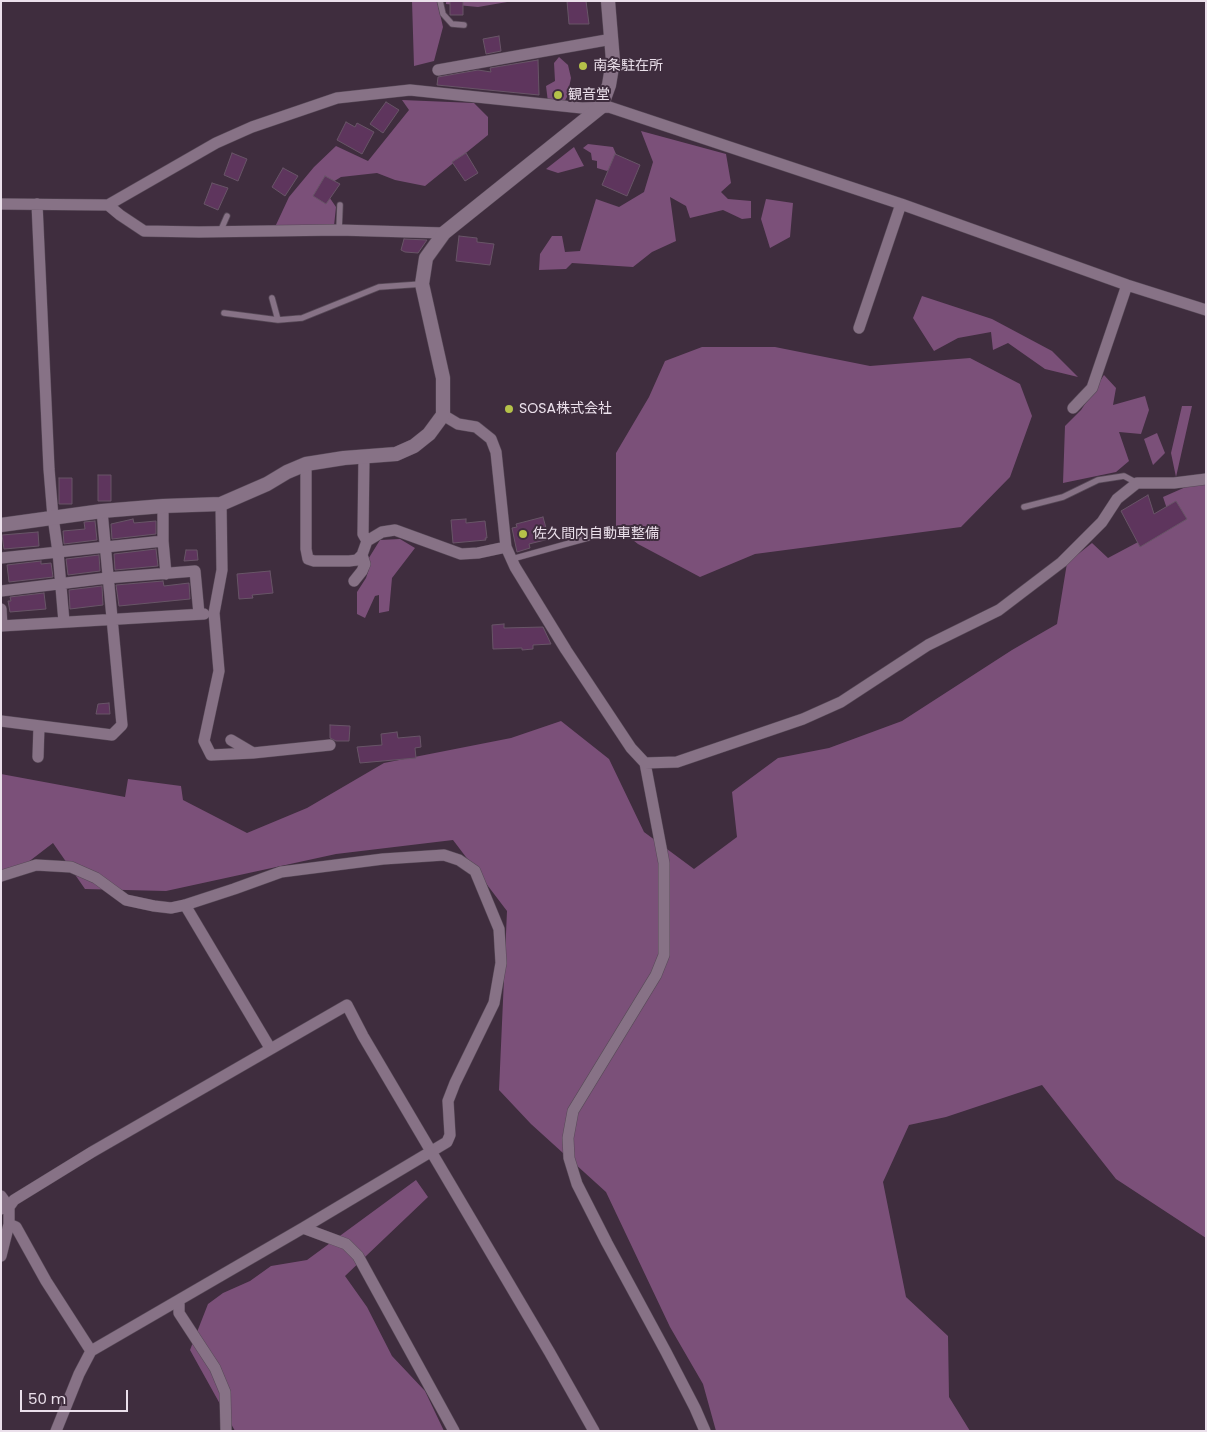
<!DOCTYPE html>
<html>
<head>
<meta charset="utf-8">
<style>
	body { margin:0 }
	#map { position:relative; width:1207px; height:1432px; overflow:hidden; background:#3f2d3e; font-family:Poppins,sans-serif }
	canvas { display:block }
	.frame { position:absolute; inset:0; border:2px solid #ebe0eb; pointer-events:none }
	.scale { position:absolute; left:20px; top:1390px; width:108px; height:22px; box-sizing:border-box; border:2px solid #ebe0eb; border-top:0; padding-left:6px; font-size:15px; line-height:18px; white-space:nowrap; color:#ebe0eb; -webkit-text-stroke:4px #3f2d3e; paint-order:stroke }
</style>
</head>
<body>
<div id="map">
<canvas width="1207" height="1432"></canvas>
<div class="frame"></div>
<div class="scale">50 m</div>
</div>
<script>
const ctx = document.querySelector('canvas').getContext('2d');
ctx.lineJoin = 'round';
function fillPath(path, color) { ctx.fillStyle = color; ctx.fill(path, 'evenodd'); }
const shape = rows => new Path2D(rows.map(r => 'M' + r).join(''));
function trace(path, color, width, dash) { ctx.strokeStyle = color; ctx.lineWidth = width; ctx.lineCap = dash ? 'butt' : 'round'; ctx.setLineDash(dash || []); ctx.stroke(path); }
function write(font, color, halo, rows, align = 'center') {
  ctx.font = font + ' Poppins,"Noto Sans JP",sans-serif'; ctx.lineWidth = 4; ctx.setLineDash([]); ctx.textBaseline = 'middle'; ctx.strokeStyle = halo; ctx.fillStyle = color; for (const [text, x, y, turn = 0] of rows) {
    ctx.save(); ctx.translate(x, y); ctx.rotate((+turn || 0) * Math.PI / 180); ctx.textAlign = isNaN(turn) ? turn : align; if (halo) ctx.strokeText(text, 0, 0); ctx.fillText(text, 0, 0); ctx.restore();
  }
}
const forest = shape([
	[412,1,437,1,443,27,434,61,414,66],
	[446,1,513,1,478,7,446,4],
	[559,57,568,65,571,78,567,97,563,104,548,102,546,86,555,81,554,63],
	[402,100,474,103,488,117,488,135,425,186,395,180,377,173,341,177,323,188,336,207,334,226,275,227,289,197,314,167,336,146,368,161,409,110],
	[641,131,726,154,731,183,721,192,728,199,751,201,751,218,742,219,723,210,690,218,686,206,670,197,676,241,652,252,633,267,572,263,566,269,539,270,540,254,552,236,562,236,565,252,580,251,596,199,619,207,644,192,653,162],
	[588,144,613,147,619,161,607,171,597,168,597,161,592,160,591,153,583,148],
	[574,147,584,166,558,173,546,169],
	[766,199,793,203,790,237,770,248,761,219],
	[922,296,992,319,1052,351,1078,377,1045,369,1008,343,993,350,991,332,958,338,934,351,913,318],
	[702,347,775,347,870,366,970,358,1020,384,1032,416,1010,477,961,527,755,554,700,577,638,544,616,527,616,453,649,397,665,361],
	[1104,375,1116,388,1113,405,1145,396,1149,410,1141,434,1119,432,1129,461,1116,472,1063,483,1065,426,1081,410],
	[1182,406,1192,406,1176,477,1171,453],
	[1157,433,1165,453,1153,465,1144,439],
	[1206,484,1206,1238,1116,1179,1042,1085,946,1117,909,1125,883,1182,906,1297,948,1336,949,1397,970,1431,716,1431,703,1384,670,1327,606,1192,531,1124,499,1090,507,911,453,840,336,854,166,891,85,889,53,843,1,883,1,774,125,797,128,779,181,786,183,800,247,833,307,808,384,763,511,738,561,721,609,759,644,832,694,869,737,837,732,792,778,758,829,748,902,721,1012,650,1057,624,1067,563,1092,543,1108,558,1172,524,1163,497,1188,486],
	[400,539,415,548,392,578,389,611,379,613,379,595,375,596,365,618,357,614,357,592,366,578,369,569,367,561,380,540],
	[416,1180,428,1197,345,1276,367,1307,392,1356,425,1391,444,1431,235,1431,190,1350,208,1304,223,1293,250,1281,271,1266,307,1260]
]);
const building = shape([
	[450,1,463,1,463,15,450,15,450,1],
	[567,1,586,1,589,24,569,24,567,1],
	[499,36,501,51,486,54,483,39,499,36],
	[538,60,539,95,437,85,438,77,478,70,491,72,490,68,538,60],
	[386,102,399,110,383,133,370,124,386,102],
	[346,122,355,127,357,123,374,132,362,154,337,140,346,122],
	[232,153,247,159,238,181,224,175,232,153],
	[466,153,478,173,465,181,452,162,466,153],
	[615,154,640,165,627,196,602,185,615,154],
	[283,168,298,176,285,196,272,187,283,168],
	[325,176,340,184,326,204,313,196,325,176],
	[212,183,228,188,218,210,204,204,212,183],
	[459,236,477,238,477,242,494,244,490,265,456,261,459,236],
	[404,239,427,240,418,253,405,252,401,250,404,239],
	[98,475,111,475,111,501,98,501,98,475],
	[59,478,72,478,72,504,59,504,59,478],
	[1148,495,1154,514,1176,501,1187,519,1140,547,1121,511,1148,495],
	[543,517,549,539,529,544,530,548,517,552,512,528,517,527,516,524,543,517],
	[133,519,134,523,156,521,156,534,112,539,111,524,133,519],
	[466,519,466,523,485,521,487,538,485,538,486,540,453,543,451,520,466,519],
	[95,521,97,540,64,544,63,531,85,529,84,522,95,521],
	[38,532,39,546,4,549,2,535,38,532],
	[156,549,158,566,115,570,114,554,156,549],
	[186,550,197,550,198,560,184,561,186,550],
	[99,555,100,571,68,575,66,559,99,555],
	[41,561,41,564,51,563,53,577,9,582,7,565,41,561],
	[270,571,273,593,252,595,253,598,239,599,237,574,270,571],
	[163,581,164,586,189,583,190,599,119,606,116,585,163,581],
	[102,586,103,605,70,609,69,590,102,586],
	[44,593,46,609,10,612,8,601,11,601,10,597,44,593],
	[504,624,504,628,543,627,551,644,533,645,533,649,522,650,522,648,493,649,492,625,504,624],
	[109,703,110,714,96,714,98,704,109,703],
	[330,725,350,726,349,741,336,741,330,738,330,725],
	[397,732,398,738,420,736,421,747,415,748,416,758,360,763,357,747,382,745,381,734,397,732]
]);
const service = shape([
	[440,1,443,14,452,24,464,25],
	[339,230,340,205],
	[220,232,227,216],
	[272,298,278,320],
	[224,313,278,320,302,318,379,287,422,284],
	[1024,507,1063,497,1098,480,1124,476,1137,483],
	[512,559,624,528]
]);
const minor = shape([
	[438,70,612,39],
	[1,204,108,205],
	[37,204,49,469,53,517,58,552,64,622],
	[444,233,339,230,199,232,144,231,120,215,108,205,216,143,252,127,337,98,410,90,582,108,609,107,901,204,1127,285,1206,310],
	[859,328,901,204],
	[1073,408,1092,388,1127,285],
	[443,415,458,424,476,427,491,439,496,452,506,547,515,567,566,650,631,748,645,763,664,863,664,955,656,975,573,1111,568,1138,569,1158,577,1184,607,1243,666,1352,695,1408,705,1431],
	[306,464,306,549,308,559,314,561,349,561,357,560,362,555,367,541,363,534,364,456],
	[221,504,222,570,214,613,219,671,204,741,211,755,253,753,330,745],
	[163,506,163,541,166,574],
	[367,541,382,532,395,530,461,554,478,553,506,547],
	[1,558,163,541],
	[354,581,362,571,365,564,362,555],
	[1,591,107,578,195,571,199,614],
	[1,609,2,626],
	[1,626,204,614],
	[1,721,112,735,122,725,102,511],
	[231,740,253,753],
	[38,757,39,726],
	[645,763,677,762,803,719,841,702,928,645,999,610,1062,562,1102,522,1117,499,1137,483,1174,483,1206,479],
	[1,876,36,865,71,867,96,878,126,900,154,906,171,908,185,905,234,889,281,872,383,859,444,855,459,860,475,871,499,929,501,963,494,1003,455,1083,448,1101,450,1135,447,1142,303,1228,91,1351,79,1374,56,1431],
	[185,905,270,1048],
	[1,1196,9,1207,9,1224,1,1256],
	[1,1209,9,1207,14,1200,92,1152,347,1005,363,1036,550,1353,594,1431],
	[9,1224,16,1227,46,1281,91,1351],
	[303,1228,346,1244,358,1256,454,1431],
	[179,1300,179,1313,215,1368,225,1392,226,1431]
]);
const tertiary = shape([
	[1,525,102,511,163,506,221,504,267,484,287,472,306,464,344,458,396,454,414,446,429,434,443,415,443,378,422,284,426,258,444,233,601,107,609,85,613,61,608,1]
]);
const markers = [
	[583,66,5,"#b5c249"],
	[558,95,5,"#b5c249"],
	[509,409,5,"#b5c249"],
	[523,534,5,"#b5c249"]
];
const poiNames = [
	["南条駐在所",593,66],
	["観音堂",568,95],
	["SOSA株式会社",519,409],
	["佐久間内自動車整備",533,534]
];
fillPath(forest, '#7b5079');
fillPath(building, '#5e355d');
trace(building, '#685567', 1);
trace(service, '#584a58', 7);
trace(minor, '#584a58', 12);
trace(tertiary, '#584a58', 15);
trace(service, '#877286', 5.5);
trace(minor, '#877286', 11);
trace(tertiary, '#877286', 14);
for (const [x, y, r, color] of markers) { const dot = new Path2D(); dot.arc(x, y, r, 0, 2 * Math.PI); ctx.fillStyle = color; ctx.fill(dot); trace(dot, '#3f2d3e', 2); }
write('14px', '#ebe0eb', '#3f2d3e', poiNames, 'left');
</script>
</body>
</html>
